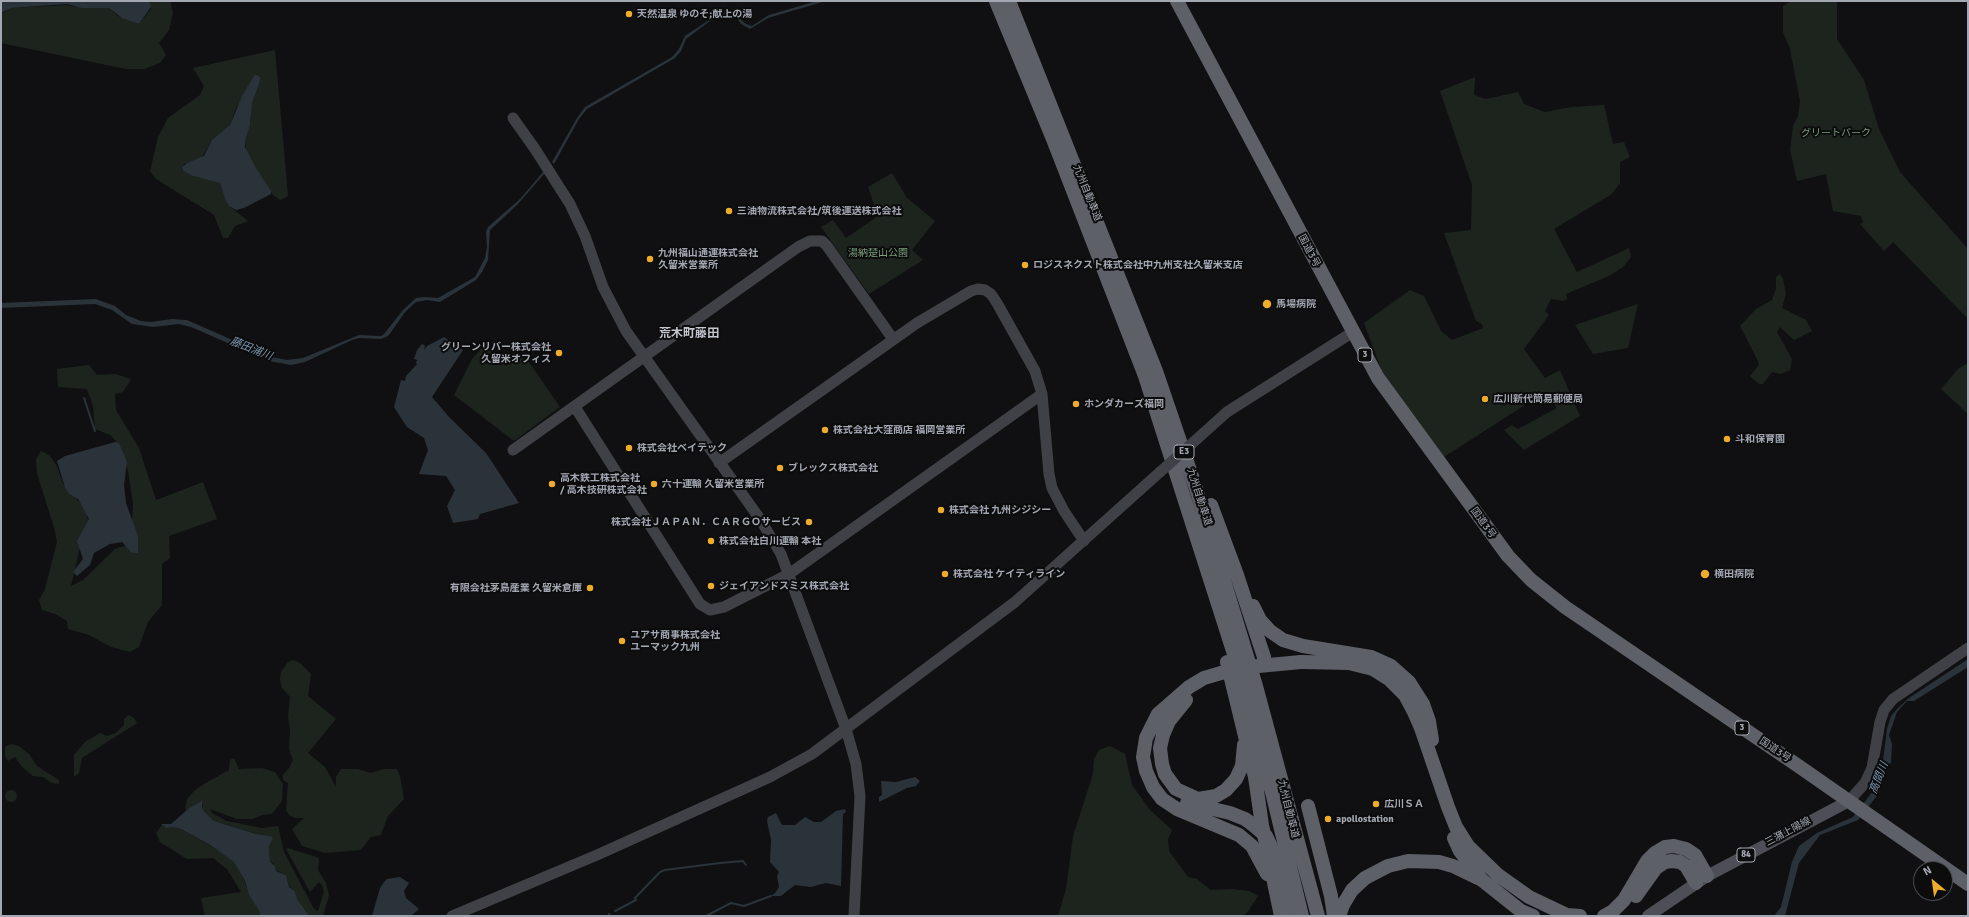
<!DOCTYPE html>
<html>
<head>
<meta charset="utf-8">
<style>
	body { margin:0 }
	#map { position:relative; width:1969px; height:917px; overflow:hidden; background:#101012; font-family:Signika,sans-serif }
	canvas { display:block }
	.frame { position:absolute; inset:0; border:2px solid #a2a7b2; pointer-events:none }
	.north { position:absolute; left:1913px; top:861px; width:40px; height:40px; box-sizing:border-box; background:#0c0c0d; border:1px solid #484a4f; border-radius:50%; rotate:331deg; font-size:11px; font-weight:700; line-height:16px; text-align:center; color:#a2a7b2 }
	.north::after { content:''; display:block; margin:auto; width:14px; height:18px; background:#eeac2c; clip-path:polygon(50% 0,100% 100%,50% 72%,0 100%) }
</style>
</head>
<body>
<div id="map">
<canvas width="1969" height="917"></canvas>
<div class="frame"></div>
<div class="north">N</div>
</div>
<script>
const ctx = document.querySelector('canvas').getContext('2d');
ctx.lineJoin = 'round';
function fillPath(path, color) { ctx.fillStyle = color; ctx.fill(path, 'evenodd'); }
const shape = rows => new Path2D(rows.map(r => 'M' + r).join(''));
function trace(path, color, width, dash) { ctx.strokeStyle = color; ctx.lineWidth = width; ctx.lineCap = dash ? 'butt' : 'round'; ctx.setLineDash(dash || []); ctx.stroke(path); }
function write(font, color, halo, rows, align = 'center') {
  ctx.font = font + ' Signika,"Noto Sans JP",sans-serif'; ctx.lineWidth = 4; ctx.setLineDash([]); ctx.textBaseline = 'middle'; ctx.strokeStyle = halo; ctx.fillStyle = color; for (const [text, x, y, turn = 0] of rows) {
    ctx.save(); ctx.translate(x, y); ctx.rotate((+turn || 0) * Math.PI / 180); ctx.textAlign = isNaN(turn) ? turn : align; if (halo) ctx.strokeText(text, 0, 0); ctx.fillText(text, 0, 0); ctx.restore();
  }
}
const green = shape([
	[150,1,170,1,173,13,169,30,159,43,166,55,160,63,144,69,126,69,1,43,1,14,11,8,66,5,78,7,109,8,118,16,139,24,151,9],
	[1791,1,1837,1,1837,39,1864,80,1879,129,1900,172,1968,249,1968,319,1893,242,1884,251,1860,224,1863,222,1861,216,1833,211,1826,174,1797,181,1790,150,1793,126,1798,116,1800,101,1790,49,1783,32,1783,6],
	[275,50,288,196,280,200,273,195,253,164,246,149,245,141,251,120,251,104,260,81,257,74,255,74,235,110,230,125,211,142,201,159,184,164,182,167,183,171,189,174,200,178,214,180,220,183,228,205,248,221,235,226,228,238,223,238,214,215,156,179,150,171,158,137,168,118,200,95,204,86,193,68],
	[1475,77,1474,95,1486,99,1518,92,1524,104,1545,112,1572,107,1604,105,1613,144,1624,142,1630,157,1620,162,1620,183,1612,194,1554,229,1577,272,1629,248,1631,257,1623,267,1609,276,1566,294,1567,299,1563,301,1551,299,1545,311,1549,315,1524,349,1545,378,1560,370,1580,416,1524,450,1504,430,1512,425,1518,429,1557,408,1545,392,1444,457,1408,411,1382,371,1364,323,1410,290,1424,296,1441,331,1452,340,1483,328,1482,324,1476,321,1444,233,1471,230,1472,185,1440,91],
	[892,173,907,198,935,221,912,250,923,260,869,294,821,227,833,220,846,238,878,216,868,187],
	[1780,274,1783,279,1786,294,1782,308,1806,320,1812,331,1794,340,1780,327,1777,332,1792,359,1790,370,1781,374,1772,372,1763,384,1759,384,1750,376,1759,365,1758,361,1740,326,1756,309,1772,300,1776,289,1776,277],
	[1638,304,1628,348,1593,354,1575,325],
	[484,346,510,363,522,352,560,407,514,441,454,395,472,359],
	[1968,363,1968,414,1941,389,1959,368],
	[89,365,97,375,115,374,131,379,123,392,115,394,116,410,139,448,156,500,203,482,217,519,169,536,170,558,162,564,162,605,148,622,139,647,130,652,111,647,89,635,68,629,67,621,55,614,42,610,39,600,45,589,57,542,55,531,37,473,36,459,41,451,50,456,57,466,63,483,86,510,89,527,82,539,71,586,83,580,115,549,131,544,133,503,128,471,120,445,110,435,95,429,93,406,87,389,58,387,57,369],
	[294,660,300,663,311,674,308,696,336,719,308,753,325,767,336,787,336,777,341,769,358,769,371,773,384,769,397,769,400,776,404,799,388,816,381,835,371,837,361,850,325,853,302,846,292,829,304,818,295,818,289,815,286,810,288,783,283,780,283,775,289,768,293,760,289,749,290,730,288,717,290,697,282,688,280,680,281,672,288,662],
	[129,715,134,718,137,723,82,758,79,773,74,777,74,755,85,742,100,733,107,736,116,733,124,725,124,719],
	[11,744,19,746,29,754,37,766,59,780,59,784,52,783,43,777,33,776,22,767,15,757,8,761,5,756,5,747],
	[1110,746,1125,754,1132,785,1150,810,1172,830,1168,839,1169,851,1188,877,1197,879,1211,890,1231,889,1249,891,1258,896,1247,913,1242,916,1058,916,1066,889,1073,836,1093,774,1094,759,1099,750],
	[234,758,239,769,262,768,275,772,283,784,282,801,272,814,262,815,253,819,237,819,210,809,212,813,227,821,262,828,278,826,284,852,314,909,318,911,324,892,322,885,319,882,310,892,286,849,288,848,319,858,318,870,326,883,329,895,323,916,308,916,297,900,295,891,289,886,286,875,276,870,274,864,270,862,269,848,273,838,271,836,257,834,214,821,203,810,203,800,193,807,185,810,187,799,194,791,204,784,229,770,230,760],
	'5 796a6 6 0 1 1 12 0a6 6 0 1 1-12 0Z',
	[162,825,166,827,172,827,181,829,209,845,234,861,245,882,249,895,261,912,260,916,205,916,201,898,241,892,227,869,213,858,187,859,160,842,156,833]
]);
const water = shape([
	[1,1,150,1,151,7,139,24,122,18,109,8,82,8,67,4,11,8,1,13],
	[817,1,826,1,768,18,750,29,741,24,736,17,731,14,710,21,686,39,681,51,675,58,587,109,579,119,554,164,552,162,577,118,585,107,672,57,679,49,685,36,709,20,725,12,732,12,746,24,752,26,769,15],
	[255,74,260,77,260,81,252,103,250,125,245,141,245,147,256,168,271,191,271,194,244,208,236,210,229,206,226,201,220,183,193,176,183,171,182,167,187,163,204,156,212,140,230,125,242,96],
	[544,171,544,174,517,205,490,230,488,260,482,272,476,280,440,302,427,300,416,302,405,312,389,335,386,337,381,339,359,338,352,340,305,362,291,365,269,361,191,327,179,324,153,327,132,324,112,310,95,304,1,308,1,303,96,299,115,306,126,315,141,321,151,322,172,319,187,320,271,357,287,360,303,358,359,335,381,336,384,334,403,310,416,298,424,297,438,298,475,277,485,258,487,247,486,232,488,227,520,199],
	[444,337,463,350,432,397,449,417,486,453,519,503,480,514,478,519,453,523,447,506,455,490,446,476,419,474,428,450,424,438,407,427,394,407,401,380,405,381,406,376,417,364,416,363,417,360,414,359,417,350,422,344,425,346,424,350,427,346],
	[115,442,119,443,127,462,124,485,126,503,138,536,138,553,132,553,122,542,110,544,94,553,90,565,77,576,73,572,83,559,77,541,89,519,78,499,69,494,65,487,57,461,65,456],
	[1968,659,1968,667,1914,701,1907,701,1897,712,1889,735,1892,744,1891,763,1887,765,1879,788,1880,792,1858,820,1820,835,1799,863,1785,916,1774,916,1781,907,1792,862,1799,846,1817,833,1853,817,1873,791,1881,776,1887,729,1891,716,1897,709,1909,698],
	[915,777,920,781,916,786,907,788,879,802,879,797,882,795,881,781,896,782],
	[203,800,202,806,203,810,214,821,256,834,271,836,273,838,269,847,270,862,275,866,276,871,286,875,289,887,295,891,297,899,309,916,260,916,260,912,249,895,245,881,234,862,210,845,181,829,172,827,166,828,161,824,171,824,188,809],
	[845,809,846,812,843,814,841,886,826,883,811,887,795,885,781,896,771,896,775,893,779,887,777,876,779,872,770,862,771,840,767,821,768,817,776,813,782,825,795,825,805,817,814,822,821,822,836,811],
	[400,877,409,883,404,891,406,898,419,909,411,916,372,916,380,888,384,882,387,879]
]);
const stream = shape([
	[84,398,95,431],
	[615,911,636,900,635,898,660,872,665,870,720,863,743,861,746,865],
	[609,914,610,916],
	[706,916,731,903,744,906,771,896]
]);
const secondary = shape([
	[513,118,535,149,570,204,585,236,603,287,626,331,760,519,781,554,846,729,856,764,860,796,854,916],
	[575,407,700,604,710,610,724,607,789,574,1042,394],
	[1197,439,1227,412,1353,332],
	[513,450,798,247,810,241,822,241,827,246,893,339],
	[719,463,917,323,971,291,978,289,985,290,991,294,997,303,1035,371,1042,394,1049,474,1052,488,1064,511,1084,541],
	[1849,801,1865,783,1872,768,1880,722,1884,710,1893,699,1968,648],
	[452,916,597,855,770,777,812,754,1015,602,1160,472]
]);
const primary = shape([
	[1648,916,1707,876,1849,801]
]);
const highway = shape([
	[996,1,1053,139,1145,376,1234,654,1273,796,1302,916],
	[1009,1,1156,371,1196,488,1256,686,1318,916],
	[1177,1,1378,378,1508,556,1531,580,1565,607,1797,765,1968,884],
	[1211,505,1237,575,1264,657],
	[1253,606,1260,620,1270,631,1283,640,1303,646,1371,657,1391,666,1409,682,1423,704,1429,721,1432,740],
	[1227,662,1255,777,1262,825,1281,916],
	[1301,662,1349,663,1373,669,1389,679,1405,695,1414,712,1421,728,1448,807,1456,827,1468,846,1498,875,1529,897,1567,915,1580,916],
	[1221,673,1204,678,1189,687,1158,714,1146,738,1143,757,1146,771,1153,787,1162,799,1177,809,1239,835,1252,846,1267,874],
	[1186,700,1169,721,1163,735,1160,748,1162,764,1165,774,1176,789,1198,799,1216,796,1226,790,1236,779,1242,766,1244,745],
	[1187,803,1230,813,1245,819,1252,824],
	[1308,806,1331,896,1334,916],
	[1454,838,1460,851,1482,880,1521,911,1533,916],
	[1636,896,1656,868,1665,862,1672,861,1680,862,1686,866,1696,883],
	[1339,916,1343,905,1352,890,1365,878,1388,866,1408,861,1439,862,1453,866,1480,879],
	[1604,916,1613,911,1624,900,1647,861,1655,853,1665,847,1674,846,1686,849,1695,855,1707,876]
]);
const secondaryBridge = shape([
	[1160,472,1197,439]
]);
const highwayBridge = shape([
	[1221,673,1248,667,1301,662],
	[1252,824,1266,836,1276,857,1289,911]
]);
const markers = [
	[629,14,4,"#eeac2c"],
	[729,211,4,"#eeac2c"],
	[650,259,4,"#eeac2c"],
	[1025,265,4,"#eeac2c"],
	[1267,304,5,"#eeac2c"],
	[559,353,4,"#eeac2c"],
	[1485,399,4,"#eeac2c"],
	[1076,404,4,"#eeac2c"],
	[825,430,4,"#eeac2c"],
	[1727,439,4,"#eeac2c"],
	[629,448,4,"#eeac2c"],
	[780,468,4,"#eeac2c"],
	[552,484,4,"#eeac2c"],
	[654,484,4,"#eeac2c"],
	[941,510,4,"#eeac2c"],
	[809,522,4,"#eeac2c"],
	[711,541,4,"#eeac2c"],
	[945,574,4,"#eeac2c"],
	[1705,574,5,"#eeac2c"],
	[711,586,4,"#eeac2c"],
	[590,588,4,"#eeac2c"],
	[622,641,4,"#eeac2c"],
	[1376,804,4,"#eeac2c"],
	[1328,819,4,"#eeac2c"]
];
const shields = [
	[1365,355,14],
	[1184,452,20],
	[1742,728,14],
	[1746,855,18]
];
const shieldNames = [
	["3",1365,355],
	["E3",1184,452],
	["3",1742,728],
	["84",1746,855]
];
const poiNames = [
	["天然温泉 ゆのそ;献上の湯",637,14],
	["三油物流株式会社/筑後運送株式会社",737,211],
	["九州福山通運株式会社",658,253],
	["久留米営業所",658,265],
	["ロジスネクスト株式会社中九州支社久留米支店",1033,265],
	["馬場病院",1276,304],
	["グリーンリバー株式会社",551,347,"right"],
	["久留米オフィス",551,359,"right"],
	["広川新代簡易郵便局",1493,399],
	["ホンダカーズ福岡",1084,404],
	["株式会社大窪商店 福岡営業所",833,430],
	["斗和保育園",1735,439],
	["株式会社ベイテック",637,448],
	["ブレックス株式会社",788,468],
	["高木鉄工株式会社",560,478],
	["/ 高木技研株式会社",560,490],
	["六十運輸 久留米営業所",662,484],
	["株式会社 九州シジシー",949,510],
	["株式会社ＪＡＰＡＮ．ＣＡＲＧＯサービス",801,522,"right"],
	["株式会社白川運輸 本社",719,541],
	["株式会社 ケイティライン",953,574],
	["横田病院",1714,574],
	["ジェイアンドスミス株式会社",719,586],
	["有限会社茅島産業 久留米倉庫",582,588,"right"],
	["ユアサ商事株式会社",630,635],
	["ユーマック九州",630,647],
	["広川ＳＡ",1384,804],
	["apollostation",1336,819]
];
const parkNames = [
	["グリートパーク",1836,133],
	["湯納楚山公園",878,253]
];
const streetNames = [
	["九州自動車道",1087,193,68],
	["国道3号",1309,251,62],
	["九州自動車道",1199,497,72],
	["国道3号",1483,523,54],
	["国道3号",1775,750,34],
	["九州自動車道",1288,809,76],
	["三潴上陽線",1788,832,-28]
];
const waterNames = [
	["藤田浦川",251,349,21],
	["高間川",1879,778,-69]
];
const quarterNames = [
	["荒木町藤田",689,334]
];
fillPath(green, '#1d241e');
fillPath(water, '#2a333a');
trace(stream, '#2a333a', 2);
trace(secondary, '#404147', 11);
trace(primary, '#4e4f56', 12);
trace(highway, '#5e6068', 14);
trace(secondaryBridge, '#404147', 11);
trace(highwayBridge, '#5e6068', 14);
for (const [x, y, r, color] of markers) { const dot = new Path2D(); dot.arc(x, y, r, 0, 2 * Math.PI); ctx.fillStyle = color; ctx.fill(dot); trace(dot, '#0c0c0d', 1.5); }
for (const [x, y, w] of shields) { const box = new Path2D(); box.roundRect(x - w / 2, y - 7, w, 14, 3); ctx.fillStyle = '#0c0c0d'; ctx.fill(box); trace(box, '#a2a7b2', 1); }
write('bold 9px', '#a2a7b2', null, shieldNames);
write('bold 10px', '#a2a7b2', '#0c0c0d', poiNames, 'left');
write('10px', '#799e7b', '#0c0c0d', parkNames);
write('10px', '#a2a7b2', '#0c0c0d', streetNames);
write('italic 11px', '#7995ae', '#0c0c0d', waterNames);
write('bold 12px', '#c3c6cf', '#0c0c0d', quarterNames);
</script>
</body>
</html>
